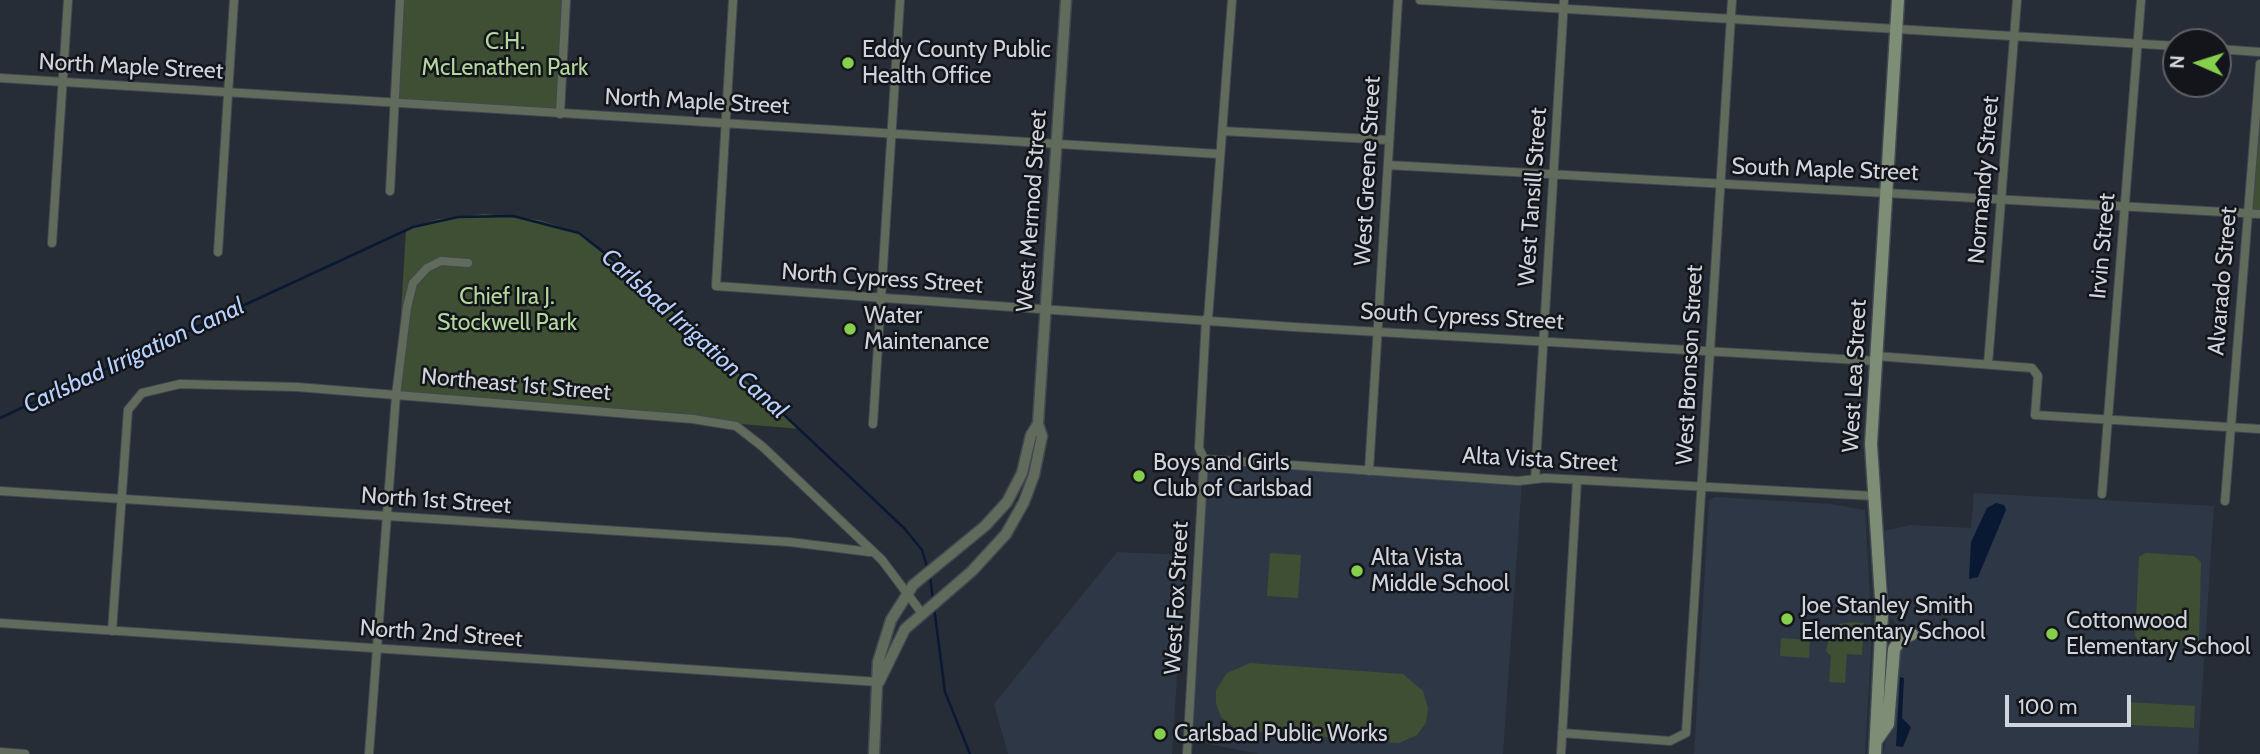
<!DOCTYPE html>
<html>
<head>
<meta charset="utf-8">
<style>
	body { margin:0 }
	#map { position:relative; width:2260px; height:754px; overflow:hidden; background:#272d37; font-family:Cabin,sans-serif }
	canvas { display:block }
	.north { position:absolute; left:2162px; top:28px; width:70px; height:70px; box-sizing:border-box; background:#13151a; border:2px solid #5f6167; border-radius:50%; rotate:273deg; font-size:19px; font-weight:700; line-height:28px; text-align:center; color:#d0d4db }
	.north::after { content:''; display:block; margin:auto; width:24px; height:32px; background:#86cf4c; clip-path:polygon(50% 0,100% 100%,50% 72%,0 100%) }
	.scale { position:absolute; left:2005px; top:695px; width:126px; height:32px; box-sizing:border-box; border:4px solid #d0d4db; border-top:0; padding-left:9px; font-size:21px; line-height:24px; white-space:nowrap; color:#d0d4db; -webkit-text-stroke:5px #13151a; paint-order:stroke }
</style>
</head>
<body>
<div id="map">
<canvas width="2260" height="754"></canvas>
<div class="north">N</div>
<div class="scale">100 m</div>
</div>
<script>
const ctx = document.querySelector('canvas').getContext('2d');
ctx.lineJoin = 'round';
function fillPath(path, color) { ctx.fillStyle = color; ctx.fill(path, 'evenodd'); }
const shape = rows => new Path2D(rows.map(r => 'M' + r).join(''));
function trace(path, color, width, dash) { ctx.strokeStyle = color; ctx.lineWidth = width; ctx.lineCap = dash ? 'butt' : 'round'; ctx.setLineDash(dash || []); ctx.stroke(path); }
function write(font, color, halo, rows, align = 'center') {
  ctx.font = font + ' Cabin,sans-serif'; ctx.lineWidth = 5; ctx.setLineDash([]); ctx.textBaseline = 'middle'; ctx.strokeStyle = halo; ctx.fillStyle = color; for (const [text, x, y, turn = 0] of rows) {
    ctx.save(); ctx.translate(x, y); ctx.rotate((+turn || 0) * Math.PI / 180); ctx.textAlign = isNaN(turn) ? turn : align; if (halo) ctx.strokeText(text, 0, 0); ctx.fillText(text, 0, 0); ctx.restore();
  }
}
const built = shape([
	[1204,459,1522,481,1503,754,1260,754,1188,740],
	[1974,493,2214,506,2198,754,1883,754,1890,722,1897,625,1890,617,1885,531,1910,525,1971,528],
	[1716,497,1831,504,1865,510,1872,633,1865,754,1694,754,1709,500],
	[1117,552,1185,555,1172,754,1008,754,994,704]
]);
const green = shape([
	[400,0,566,0,560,114,395,103],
	[2260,64,2260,214,2248,213],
	[485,214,539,220,579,233,655,293,801,429,396,395,406,230,438,219],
	[1270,553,1301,555,1298,598,1267,596],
	[2146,553,2194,556,2201,562,2199,645,2139,641,2135,636,2139,557],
	[1853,622,1864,623,1862,655,1847,654,1845,683,1829,682,1831,656,1826,651,1829,637,1838,624],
	[1781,638,1810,640,1809,658,1780,656],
	[1250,663,1403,674,1423,691,1428,708,1426,723,1417,735,1399,743,1237,730,1221,717,1216,704,1216,690,1227,673],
	[2128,702,2195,706,2194,728,2130,725,2127,720]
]);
const water = shape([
	[1996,503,2004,505,2006,510,1978,577,1969,579,1971,542,1987,508],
	[1900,677,1904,678,1902,718,1911,727,1903,747,1896,746]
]);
const stream = shape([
	[0,418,413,227,458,217,513,216,579,233,655,293,904,528,922,550,928,570],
	[930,576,933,601],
	[934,607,945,692,970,754]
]);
const minor = shape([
	[733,0,716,286,1294,327,1876,361],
	[1420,0,2176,46],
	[2218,49,2260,52],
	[0,78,1219,154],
	[560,114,566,0],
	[1222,131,1389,140],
	[1388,165,2260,214],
	[390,191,400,0],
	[52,243,68,0],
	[218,252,234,0],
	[1208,319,1232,0],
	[1876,356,2032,368,2038,376,2035,415,2260,429],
	[1988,364,2017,0],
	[873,424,900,0],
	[1204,459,1518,481,1545,478,1874,496],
	[1369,471,1398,0],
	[1535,479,1564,0],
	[0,491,790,542,870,552],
	[2102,494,2141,0],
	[2225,501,2260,64],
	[0,623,879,682],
	[112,631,128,410,142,393,180,384,297,387,693,419,736,426,763,447,882,560,921,612],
	[1562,733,1670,741,1686,733,1732,0],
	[0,752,25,754],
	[369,754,396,395,407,307,413,283,427,268,441,261,468,263],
	[1187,754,1204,459,1199,448,1206,319],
	[1561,754,1577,480]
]);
const tertiary = shape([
	[879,682,905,629,972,571,1006,534,1024,502,1034,475,1042,436,1038,424,1066,0],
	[874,754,878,662,891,620,913,585,985,526,1007,502,1022,473,1031,435,1038,424]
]);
const secondary = shape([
	[1876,741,1888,724,1894,649,1901,639,1912,634],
	[1875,754,1882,614,1871,444,1898,0]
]);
const markers = [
	[848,63,7,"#86cf4c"],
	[850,329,7,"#86cf4c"],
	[1139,476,7,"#86cf4c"],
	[1357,571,7,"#86cf4c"],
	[1787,619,7,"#86cf4c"],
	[2052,634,7,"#86cf4c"],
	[1160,734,7,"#86cf4c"]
];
const parkNames = [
	["C.H.",505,42],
	["McLenathen Park",505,68],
	["Chief Ira J.",507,297],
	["Stockwell Park",507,323]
];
const poiNames = [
	["Eddy County Public",862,50],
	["Health Office",862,76],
	["Water",864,316],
	["Maintenance",864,342],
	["Boys and Girls",1153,463],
	["Club of Carlsbad",1153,489],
	["Alta Vista",1371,558],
	["Middle School",1371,584],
	["Joe Stanley Smith",1801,606],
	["Elementary School",1801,632],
	["Cottonwood",2066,621],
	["Elementary School",2066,647],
	["Carlsbad Public Works",1174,734]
];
const streetNames = [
	["North Maple Street",131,67,3],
	["North Maple Street",697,102,3],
	["South Maple Street",1825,170,2],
	["West Greene Street",1368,171,-87],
	["Normandy Street",1984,180,-85],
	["West Tansill Street",1533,197,-86],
	["West Mermod Street",1032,211,-86],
	["Irvin Street",2103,246,-85],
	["North Cypress Street",882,279,4],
	["Alvarado Street",2223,281,-85],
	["South Cypress Street",1462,317,3],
	["West Bronson Street",1690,365,-87],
	["West Lea Street",1855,376,-87],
	["Northeast 1st Street",516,385,5],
	["Alta Vista Street",1540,460,3],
	["North 1st Street",436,501,4],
	["West Fox Street",1177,598,-87],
	["North 2nd Street",441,634,4]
];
const waterNames = [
	["Carlsbad Irrigation Canal",694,334,42],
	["Carlsbad Irrigation Canal",134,356,-25]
];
fillPath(built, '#2e3745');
fillPath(green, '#3e4f34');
fillPath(water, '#091934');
trace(stream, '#091934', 2.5);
trace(minor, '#424851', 10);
trace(tertiary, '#424851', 13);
trace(secondary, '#424851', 15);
trace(minor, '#616b5c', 8);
trace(tertiary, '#616b5c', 10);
trace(secondary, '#7e8d75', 12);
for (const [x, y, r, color] of markers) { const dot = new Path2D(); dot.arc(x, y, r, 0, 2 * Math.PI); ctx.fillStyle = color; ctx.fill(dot); trace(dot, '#13151a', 2.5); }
write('23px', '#b3d79d', '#13151a', parkNames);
write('23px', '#d0d4db', '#13151a', poiNames, 'left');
write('23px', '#d0d4db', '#13151a', streetNames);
write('italic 24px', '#b6d1fe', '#13151a', waterNames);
</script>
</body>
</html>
